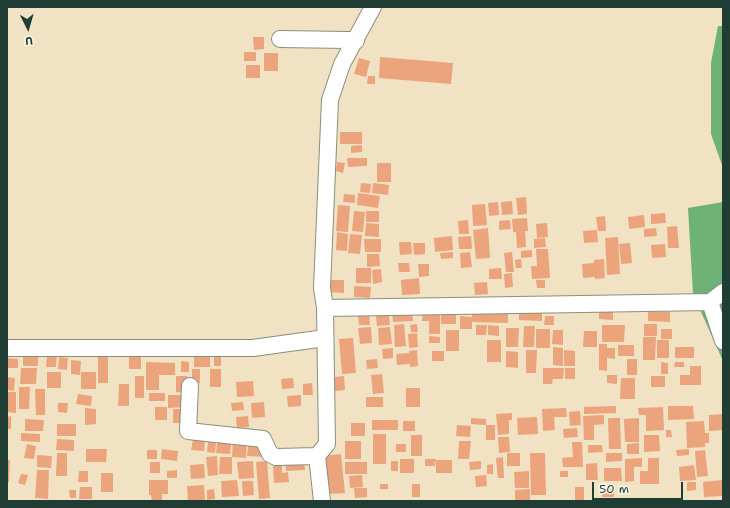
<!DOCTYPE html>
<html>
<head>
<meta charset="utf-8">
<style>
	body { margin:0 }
	#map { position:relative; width:730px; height:508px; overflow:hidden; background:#f2e2c4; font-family:"Shantell Sans",sans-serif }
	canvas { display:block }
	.frame { position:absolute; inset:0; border:8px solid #1f3d34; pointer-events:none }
	.north { position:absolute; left:8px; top:8px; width:40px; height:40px; -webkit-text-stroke:3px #fcf5e5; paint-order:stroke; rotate:175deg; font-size:11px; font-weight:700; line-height:16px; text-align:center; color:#1f3d34 }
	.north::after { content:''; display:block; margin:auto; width:14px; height:18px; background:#1f3d34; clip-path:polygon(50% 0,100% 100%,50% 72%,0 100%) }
	.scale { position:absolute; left:592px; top:482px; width:91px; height:18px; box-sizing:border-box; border:2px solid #1f3d34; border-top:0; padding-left:5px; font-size:12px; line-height:14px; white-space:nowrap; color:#1f3d34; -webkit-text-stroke:3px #fcf5e5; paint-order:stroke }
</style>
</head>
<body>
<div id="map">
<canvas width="730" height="508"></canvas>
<div class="frame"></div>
<div class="north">U</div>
<div class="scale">50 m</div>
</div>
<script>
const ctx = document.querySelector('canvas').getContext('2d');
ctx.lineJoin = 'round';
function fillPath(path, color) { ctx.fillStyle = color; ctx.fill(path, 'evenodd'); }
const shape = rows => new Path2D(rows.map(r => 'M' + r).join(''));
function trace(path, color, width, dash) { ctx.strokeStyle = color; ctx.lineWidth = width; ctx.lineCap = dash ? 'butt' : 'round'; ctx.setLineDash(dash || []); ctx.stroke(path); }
const forest = shape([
	[718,26,723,26,723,168,711,134,711,63],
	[723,202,723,361,693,294,688,208]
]);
const building = shape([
	[253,37,264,37,264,49,254,50],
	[244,52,256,52,256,61,244,61],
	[264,53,278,53,278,71,264,71],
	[380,57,453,63,451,84,379,78],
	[359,58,370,61,366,77,354,74],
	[246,65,260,65,260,78,246,78],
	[368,76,375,76,375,84,367,84],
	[340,132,362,132,362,144,340,144],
	[362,145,362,152,351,153,351,146],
	[347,158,367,158,367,166,348,167],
	[337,162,345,163,343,173,336,171],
	[377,163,391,163,391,182,377,182],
	[361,183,371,184,370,193,360,192],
	[373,183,389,185,388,195,372,193],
	[358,193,380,196,378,208,357,205],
	[344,194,355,195,355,203,343,202],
	[526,197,527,214,518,215,516,198],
	[512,201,513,214,502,215,501,202],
	[498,202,499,215,489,216,488,203],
	[485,204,487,225,473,226,472,205],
	[338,205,350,206,348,232,336,231],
	[354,211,365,212,363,232,352,231],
	[366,211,379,211,379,222,366,222],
	[665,213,666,223,651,224,651,214],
	[644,215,645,227,629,229,628,217],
	[605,216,606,231,598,231,596,217],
	[527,218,528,231,525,231,526,247,517,248,516,232,513,232,512,219],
	[468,220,469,234,459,234,458,221],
	[510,220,511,229,499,230,499,221],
	[366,223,379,224,379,237,365,236],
	[547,223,548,237,537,238,536,224],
	[677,226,679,248,668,248,667,227],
	[488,228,490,258,476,259,473,230],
	[656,228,657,236,644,237,644,229],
	[597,230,598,242,584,243,583,231],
	[337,232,348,234,347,251,336,250],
	[350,234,362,235,360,254,348,253],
	[452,236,453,250,435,252,434,238],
	[471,236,472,249,459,249,458,237],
	[618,237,620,274,607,275,605,238],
	[545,238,546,247,534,248,534,239],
	[364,239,381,239,381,252,365,252],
	[399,242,411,242,412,254,400,255],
	[413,243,425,243,425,254,414,255],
	[630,243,632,263,621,264,619,244],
	[665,244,666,257,652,258,651,245],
	[536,249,548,249,550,278,532,279,531,266,537,266],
	[532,250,532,257,521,258,521,251],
	[453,252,453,258,441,259,440,253],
	[470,252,472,267,461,268,460,253],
	[512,252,514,272,506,272,504,253],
	[367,254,379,254,380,266,367,267],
	[521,259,522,268,516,268,515,260],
	[604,259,605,278,595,279,595,277,583,278,582,264,594,263,594,260],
	[398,263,409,263,410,272,399,272],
	[418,264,429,264,429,276,419,277],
	[356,268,371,268,371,283,356,283],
	[501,268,502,279,489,279,489,269],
	[381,269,382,282,373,284,372,270],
	[512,273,513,287,505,288,504,274],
	[419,278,420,294,402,295,401,280],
	[327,280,344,280,344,293,327,292],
	[536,280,545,280,545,288,537,288],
	[487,282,488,294,475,295,474,283],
	[354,286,371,287,370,298,354,297],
	[599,308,613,308,613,320,599,319],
	[412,311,413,321,393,322,392,312],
	[472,311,508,312,508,323,472,322,472,329,460,329,460,316,472,317],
	[519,311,542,311,542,321,519,320],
	[423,312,440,313,440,334,429,334,429,321,422,321],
	[648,312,670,312,670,322,648,321],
	[369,314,370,325,359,325,358,315],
	[441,314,456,315,456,324,441,324],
	[389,315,390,325,377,326,376,316],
	[545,316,554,316,554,325,544,325],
	[404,324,406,346,395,347,394,325],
	[417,324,418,332,411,332,410,325],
	[644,324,657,324,657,336,644,336],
	[476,325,487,325,486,335,476,335],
	[488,325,499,326,499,336,488,335],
	[602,325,625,325,624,342,602,342],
	[524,326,535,326,534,347,523,347],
	[371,327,372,343,360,344,358,328],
	[390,327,392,344,379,345,378,328],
	[506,328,519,328,518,347,506,347],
	[536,329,550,329,550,348,536,348],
	[661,329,672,329,672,339,661,339],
	[446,330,459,330,459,351,446,351],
	[553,330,563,330,563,345,552,344],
	[584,331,597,331,597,347,583,347],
	[417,333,418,347,409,348,408,334],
	[429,336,440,337,440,343,429,343],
	[643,337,656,337,655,360,643,360],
	[353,338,356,373,342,374,339,339],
	[487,340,501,340,501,362,487,362],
	[657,340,669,340,669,358,657,358],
	[599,344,607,344,607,348,615,348,615,359,607,358,607,371,599,370],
	[618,345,634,345,634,356,618,356],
	[553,347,563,348,563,366,553,365],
	[675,347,694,347,694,358,675,358],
	[393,348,393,358,383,359,382,349],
	[417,350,418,366,410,367,410,364,397,365,396,354,409,353,409,351],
	[526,350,537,350,536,373,526,373],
	[564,350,575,351,575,366,564,366],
	[432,351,444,351,444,361,432,361],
	[506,351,518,352,518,368,506,367],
	[194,353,210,353,210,367,194,367],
	[23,354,38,354,38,366,23,366],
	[47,354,57,354,56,367,46,367],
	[98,354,108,354,108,383,98,383],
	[59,357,68,358,67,370,58,369],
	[129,357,141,357,141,369,129,369],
	[214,357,221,357,221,366,214,366],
	[7,358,18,359,18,368,7,368],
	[377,359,378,368,367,369,366,360],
	[627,359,637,359,637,375,627,375],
	[71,360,81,361,80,375,71,374],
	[181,361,189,362,189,372,181,372],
	[146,362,175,363,175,375,159,375,159,390,146,390],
	[661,362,668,363,668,374,661,374],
	[675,362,684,362,684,367,674,367],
	[690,366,701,366,701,385,680,385,680,375,690,375],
	[21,368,37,368,36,384,20,384],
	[543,368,564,368,563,379,553,379,552,384,543,384],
	[565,368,575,368,575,379,565,379],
	[192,369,200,369,200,383,192,383],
	[210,369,221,369,221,387,210,387],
	[47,372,61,372,61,388,47,388],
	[81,372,96,372,96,389,81,389],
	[382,374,384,393,373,394,371,375],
	[607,375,617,375,617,384,607,383],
	[135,376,144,376,144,398,135,398],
	[176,376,187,376,187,393,176,392],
	[344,376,345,390,335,391,334,377],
	[651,376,665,376,665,387,651,387],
	[7,377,15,378,14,391,7,390],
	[293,378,294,388,282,389,281,379],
	[621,378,635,378,635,399,620,399],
	[253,381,254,396,237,397,236,382],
	[312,383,313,395,303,395,303,384],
	[119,384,129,384,129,406,118,406],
	[19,387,30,387,29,409,19,409],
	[406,388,420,388,420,407,406,407],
	[35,389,45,389,45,415,36,415],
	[7,392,16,392,16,413,7,412],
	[149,393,165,393,165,401,149,401],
	[78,394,92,396,91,406,76,404],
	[168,395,181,395,181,401,186,401,186,407,168,408],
	[301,395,301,406,288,407,287,396],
	[366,397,383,397,383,407,366,407],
	[243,402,244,410,232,411,231,403],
	[264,402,265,417,252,418,251,403],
	[58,403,68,403,67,413,58,412],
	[616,406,616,413,584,414,584,407],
	[668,406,693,406,694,419,668,420],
	[155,407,167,407,167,420,155,420],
	[663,407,664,430,646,431,646,415,639,415,638,408],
	[85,408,96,409,96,424,85,425],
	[566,408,567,417,554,417,555,430,543,431,542,409],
	[173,409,186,409,186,423,173,423],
	[580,411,581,425,570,426,569,412],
	[512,413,512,420,509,420,509,434,498,435,496,414],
	[723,414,723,430,709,431,709,415],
	[604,415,604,424,594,425,594,440,584,440,583,416],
	[11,416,11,429,7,429,7,417],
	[248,416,249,427,237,428,236,417],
	[537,417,538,434,518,435,517,418],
	[471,418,486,419,486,425,471,424],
	[608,418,620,418,621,449,609,449],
	[639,418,639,442,625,442,624,419],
	[25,419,44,420,43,431,25,431],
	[372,420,398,420,398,430,372,430],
	[403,421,415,421,415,431,403,431],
	[704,421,705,433,709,433,709,443,705,443,705,447,687,448,686,422],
	[351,423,365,423,365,436,351,436],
	[57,424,76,424,76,436,57,436],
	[457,425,471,426,470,437,456,436],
	[486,425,495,425,495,440,486,440],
	[577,428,578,437,564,438,563,429],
	[666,430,671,430,672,437,666,437],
	[21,433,40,434,40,442,21,441],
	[373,434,386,434,386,464,373,464],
	[411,435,422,435,422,456,411,456],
	[644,435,659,435,660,451,644,452],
	[218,436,232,438,230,454,216,453],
	[498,437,509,437,510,452,499,453],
	[233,438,247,439,246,458,232,457,232,474,219,474,220,457,232,457],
	[57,439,74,440,74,451,56,450],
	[193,439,205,440,204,451,191,450],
	[208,441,216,442,215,453,207,452],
	[345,441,361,441,361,459,345,459],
	[459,441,471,441,469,459,458,459],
	[572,442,582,442,583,467,563,467,562,458,573,457],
	[639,443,639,454,627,454,627,444],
	[27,444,36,446,34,459,24,458],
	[396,444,406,444,406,452,396,452],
	[588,445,602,445,603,452,588,453],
	[248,446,265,447,265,457,247,456],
	[86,449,107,449,106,462,86,462],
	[162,449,178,451,177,461,161,459],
	[689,449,689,455,677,456,676,450],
	[147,450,157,450,157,459,147,459],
	[705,450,708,476,697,477,695,451],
	[57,453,67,453,67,476,56,476],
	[507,453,520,453,520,466,507,466],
	[530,453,545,453,546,495,531,495],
	[606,453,622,453,622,461,606,462],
	[341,454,345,493,327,494,323,456],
	[37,455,52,456,51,468,37,467],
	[217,456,218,475,208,476,206,457],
	[503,457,504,478,498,478,496,458],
	[304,458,305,470,286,471,285,460],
	[642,458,642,467,634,467,634,481,625,482,625,459],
	[648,458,659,458,659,484,640,484,640,471,648,471],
	[400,459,414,459,414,473,400,473],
	[425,459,436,459,435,466,425,466],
	[7,460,10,460,9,482,7,482],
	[436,460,452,460,452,473,436,473],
	[253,461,254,478,239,479,237,462],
	[267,461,270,498,259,499,256,462],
	[391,461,398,461,398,471,391,471],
	[481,461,481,469,470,470,469,462],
	[150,462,160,462,160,473,150,473],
	[345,462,367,462,367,474,345,474],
	[597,463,598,480,586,480,586,464],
	[204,464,205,478,191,479,190,465],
	[493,464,493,474,487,474,487,465],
	[282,465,282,473,288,472,289,482,274,483,273,466],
	[694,465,696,480,680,481,679,467],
	[604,468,621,468,622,481,604,481],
	[37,470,49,470,48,499,35,498],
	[177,470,177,478,167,478,167,471],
	[79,471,88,471,88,482,78,482],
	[529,471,529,488,515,488,514,472],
	[560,471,568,471,568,477,560,477],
	[101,473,113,473,113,492,101,492],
	[21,474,28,475,25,485,18,483],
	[362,475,363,487,350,488,349,476],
	[486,475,487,486,476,487,475,476],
	[149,480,168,480,168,494,162,494,162,501,152,501,151,495,149,495],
	[237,480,239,496,222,497,221,481],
	[723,480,723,496,704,497,703,482],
	[242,481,253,481,254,495,243,496],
	[687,482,696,482,696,490,687,491],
	[380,484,388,484,388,489,380,489],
	[412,484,420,484,420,497,412,497],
	[204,485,205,501,188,501,187,486],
	[80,487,92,487,92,499,79,499],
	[575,487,584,487,584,501,575,501],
	[354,488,367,488,367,497,355,498],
	[214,489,215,499,207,500,207,490],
	[530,489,530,500,515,500,515,490],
	[602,489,614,489,614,497,602,497],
	[69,490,76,490,76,498,70,498]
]);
const minor = shape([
	[280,39,348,40,356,41],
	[710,302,723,341],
	[325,308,710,302,723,292],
	[7,348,253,348,325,338],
	[190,386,188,431,263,439,270,454,276,457,317,456],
	[322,501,317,456,327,444,325,308,322,288,330,100,342,64,373,7]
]);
fillPath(forest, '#6eb278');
fillPath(building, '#eca47d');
trace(minor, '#88907c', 18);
trace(minor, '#fff', 16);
</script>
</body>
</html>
